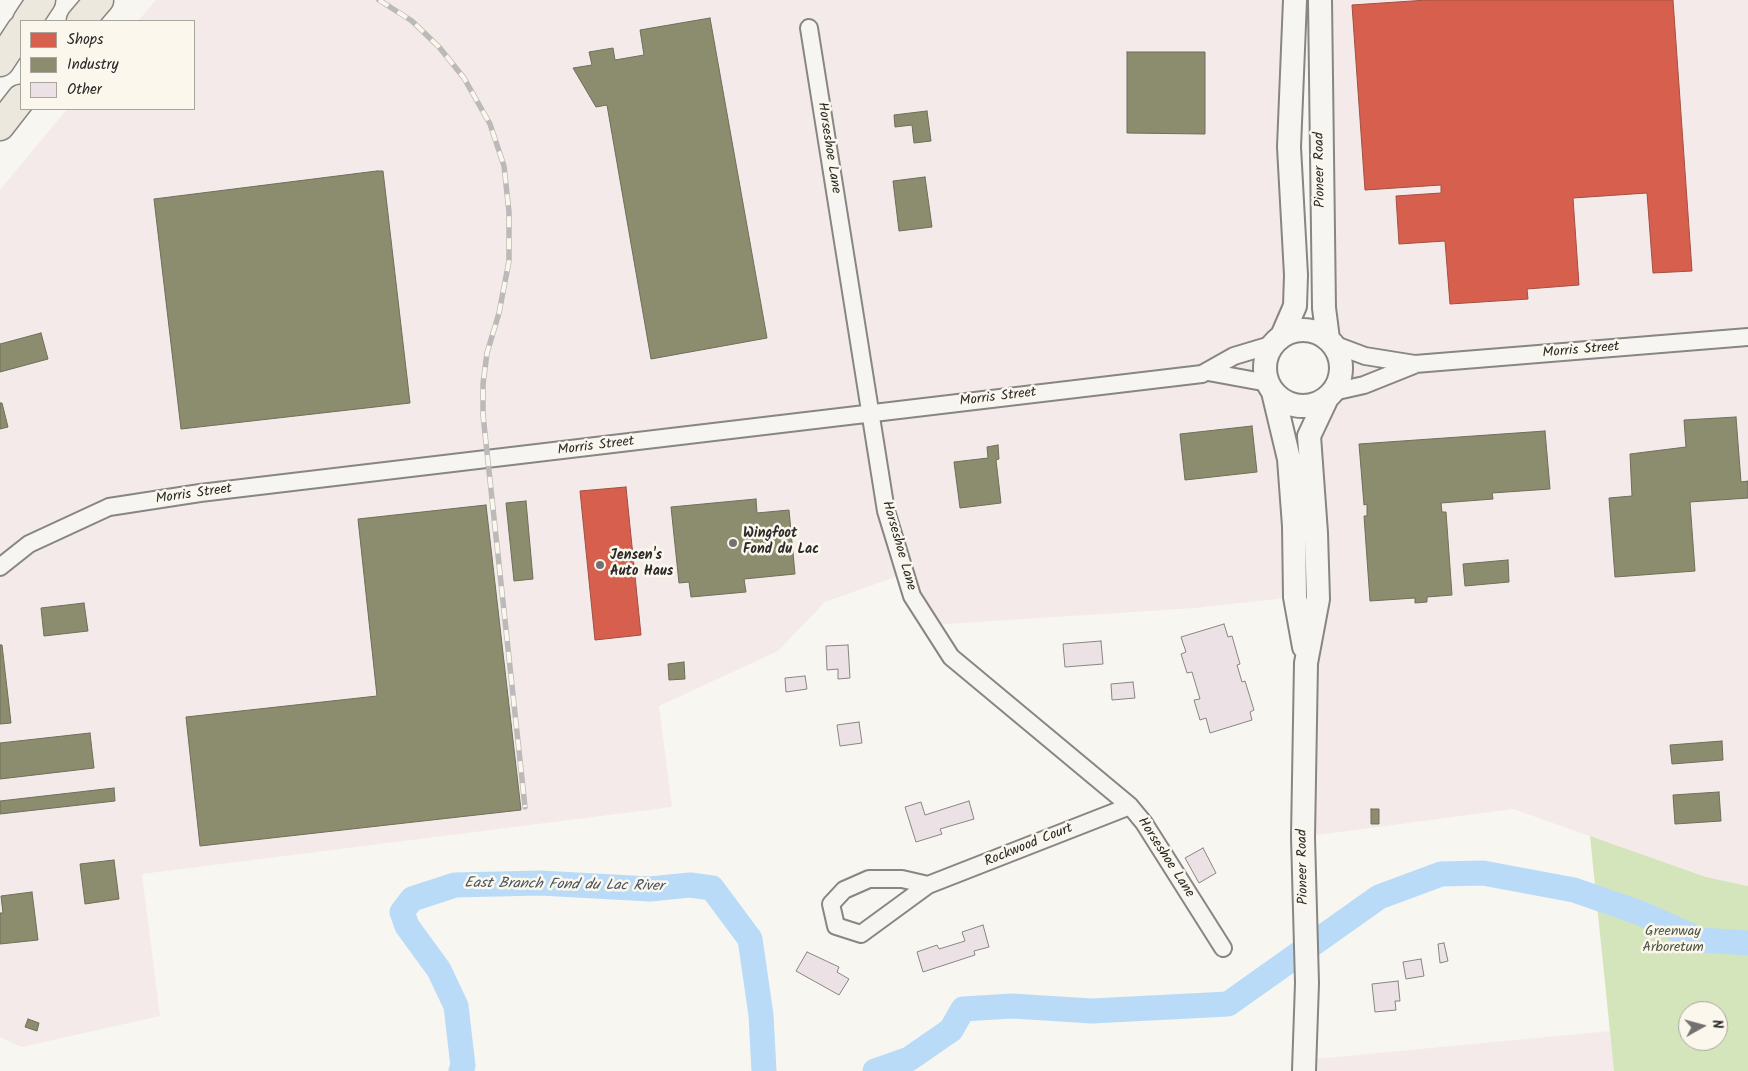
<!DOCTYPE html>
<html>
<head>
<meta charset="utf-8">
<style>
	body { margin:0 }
	#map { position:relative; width:1748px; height:1071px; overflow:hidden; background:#f8f6f0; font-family:Kalam,sans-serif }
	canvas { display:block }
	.legend { position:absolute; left:20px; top:20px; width:175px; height:90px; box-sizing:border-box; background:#fbf7ec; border:1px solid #a8a59f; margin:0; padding:6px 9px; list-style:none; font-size:15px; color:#2b2b2b }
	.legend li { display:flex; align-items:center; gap:10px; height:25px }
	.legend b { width:25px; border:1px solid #a8a59f }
	.north { position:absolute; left:1678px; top:1001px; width:50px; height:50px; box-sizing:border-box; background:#fbf7ec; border:1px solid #a8a59f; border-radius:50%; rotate:83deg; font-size:14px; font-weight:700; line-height:20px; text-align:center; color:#2b2b2b }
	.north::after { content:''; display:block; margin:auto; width:18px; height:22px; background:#737270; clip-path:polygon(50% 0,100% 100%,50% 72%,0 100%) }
</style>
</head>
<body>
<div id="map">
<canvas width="1748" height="1071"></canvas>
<ul class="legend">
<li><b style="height:14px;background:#d6604d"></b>Shops</li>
<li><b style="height:14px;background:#8c8c6e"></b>Industry</li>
<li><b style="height:14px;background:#ece2e6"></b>Other</li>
</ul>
<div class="north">N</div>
</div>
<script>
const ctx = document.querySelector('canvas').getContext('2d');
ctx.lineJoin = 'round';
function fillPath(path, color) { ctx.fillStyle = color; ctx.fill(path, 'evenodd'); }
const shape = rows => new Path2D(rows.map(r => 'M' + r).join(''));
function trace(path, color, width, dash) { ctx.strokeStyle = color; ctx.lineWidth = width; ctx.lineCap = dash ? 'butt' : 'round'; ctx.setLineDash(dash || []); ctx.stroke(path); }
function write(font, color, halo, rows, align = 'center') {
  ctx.font = font + ' Kalam,sans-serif'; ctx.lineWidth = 5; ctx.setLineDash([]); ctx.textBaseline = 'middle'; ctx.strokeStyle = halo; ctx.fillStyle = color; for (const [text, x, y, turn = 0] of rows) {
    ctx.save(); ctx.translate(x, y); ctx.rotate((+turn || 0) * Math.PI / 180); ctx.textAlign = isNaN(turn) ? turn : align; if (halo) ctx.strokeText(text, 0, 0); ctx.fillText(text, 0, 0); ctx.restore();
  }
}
const built = shape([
	[156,0,1295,0,1296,275,1267,358,1265,372,1295,597,1195,608,931,625,905,574,895,577,825,602,778,651,659,706,672,807,142,874,160,1016,22,1047,0,1037,0,190,67,109,194,109,194,21,138,21],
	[1320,0,1748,0,1748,886,1706,877,1513,809,1303,837,1309,436,1338,385,1341,363,1334,345],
	[1610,1031,1614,1071,1304,1071,1305,1060]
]);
const green = shape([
	[1590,836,1706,877,1748,886,1748,1071,1614,1071],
	[1688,1011,1718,1011,1718,1041,1688,1041]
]);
const shops = shape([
	[1427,0,1673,0,1692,271,1653,273,1647,193,1573,198,1579,285,1527,289,1528,299,1450,304,1445,241,1399,244,1396,196,1441,193,1441,185,1365,190,1352,5,1427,0],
	[626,487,641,635,595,640,580,491,626,487]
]);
const industry = shape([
	[710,18,767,338,651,359,607,105,596,107,573,68,592,65,589,52,613,48,615,60,644,55,640,30,710,18],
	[1127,52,1205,52,1205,134,1127,133,1127,52],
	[927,111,931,141,914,143,912,125,895,127,894,115,927,111],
	[377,171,383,171,410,403,181,429,154,199,377,171],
	[925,177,932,227,899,231,893,181,925,177],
	[41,333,48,359,0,372,0,344,41,333],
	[0,403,2,403,8,427,0,429,0,403],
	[1736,417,1741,482,1748,481,1748,498,1690,502,1695,571,1615,577,1609,498,1632,496,1630,454,1686,447,1684,420,1736,417],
	[1252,426,1257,472,1185,480,1180,434,1252,426],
	[1545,431,1550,489,1492,493,1493,499,1441,503,1442,512,1446,512,1452,595,1427,597,1427,602,1415,603,1415,598,1370,601,1364,516,1367,516,1367,504,1364,505,1359,444,1545,431],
	[998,445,999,459,996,460,1001,503,960,508,954,462,988,458,987,447,998,445],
	[756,499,757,513,789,510,795,574,744,579,746,592,691,597,689,582,679,583,671,507,756,499],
	[526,501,533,579,514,581,506,503,526,501],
	[486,505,521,810,200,846,186,717,377,696,358,519,486,505],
	[1508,560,1509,582,1465,586,1463,564,1508,560],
	[84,603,88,631,44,636,41,608,84,603],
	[0,645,2,645,11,723,0,724,0,645],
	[684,662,685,679,669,680,668,664,684,662],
	[90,733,94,768,0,779,0,743,90,733],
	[1722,741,1723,760,1672,764,1670,745,1722,741],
	[114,788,115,801,0,814,0,801,114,788],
	[1719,792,1721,821,1675,824,1673,795,1719,792],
	[1371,809,1379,809,1379,824,1371,824,1371,809],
	[114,860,119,899,85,904,80,864,114,860],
	[32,892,38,940,0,944,0,913,3,913,1,896,32,892],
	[28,1019,39,1023,37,1031,25,1027,28,1019]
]);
const river = shape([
	[461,1071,463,1066,456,1006,439,970,407,926,402,912,412,899,455,885,540,883,650,889,690,885,712,888,750,939,761,1015,764,1071],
	[875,1071,909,1059,951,1030,963,1009,1012,1006,1092,1011,1228,1004,1379,897,1441,874,1483,873,1574,890,1640,913,1701,940,1748,943]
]);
const building = shape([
	[1224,624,1228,637,1232,636,1240,664,1237,665,1242,682,1245,681,1254,710,1250,712,1252,720,1210,733,1206,718,1200,720,1194,700,1200,699,1192,672,1187,673,1181,654,1186,652,1181,637,1224,624],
	[1101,641,1103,664,1065,667,1063,644,1101,641],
	[848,645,850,678,838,679,838,669,827,670,826,646,848,645],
	[805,676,807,689,786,692,785,678,805,676],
	[1133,682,1135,698,1112,700,1111,684,1133,682],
	[859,722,862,743,840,746,837,725,859,722],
	[969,801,974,819,940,829,942,834,916,842,905,807,921,802,925,815,969,801],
	[1203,848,1216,873,1199,883,1185,858,1203,848],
	[983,925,989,947,974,951,975,955,923,972,917,952,937,945,939,949,965,941,962,932,983,925],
	[1444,943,1448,961,1440,963,1438,944,1444,943],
	[807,952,839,967,837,972,849,979,839,995,796,971,807,952],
	[1421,959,1424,976,1406,979,1403,962,1421,959],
	[1398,981,1400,1001,1395,1001,1396,1010,1375,1012,1372,984,1398,981]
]);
const minor = shape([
	[809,28,886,511,912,596,951,657,1130,806,1144,823,1223,948],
	[1333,344,1365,356,1415,364,1748,337],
	[1208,372,1268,383],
	[1333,392,1364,385,1414,365],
	[0,567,29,544,109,507,200,493,1202,374,1234,356,1274,344],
	[928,885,861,934,836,926,831,904,844,890,869,879,902,879,928,885,1130,806]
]);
const secondary = shape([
	[1320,0,1324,308,1328,339],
	'1265 368a38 38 0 1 1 76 0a38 38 0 1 1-76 0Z',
	[1282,336,1295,306,1296,275,1289,147,1295,0],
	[1273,392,1289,459,1294,526,1295,597,1304,647],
	[1304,1071,1307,983,1303,837,1306,663,1318,599,1316,533,1309,436,1326,400]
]);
const motorway = shape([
	[27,21,41,0],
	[81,21,99,0],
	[0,62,21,30],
	[0,126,21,99]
]);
const rail = shape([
	[379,0,412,21,439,47,464,78,490,124,504,166,509,212,509,261,499,313,487,353,483,384,483,415,525,807]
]);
const markers = [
	[733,543,5,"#737270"],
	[600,565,5,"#737270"]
];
const streetNames = [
	["Horseshoe Lane",828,148,81],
	["Pioneer Road",1321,170,-91],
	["Morris Street",1581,351,-5],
	["Morris Street",998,398,-7],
	["Morris Street",596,447,-7],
	["Morris Street",194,495,-8],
	["Horseshoe Lane",898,546,74],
	["Rockwood Court",1029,846,-22],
	["Horseshoe Lane",1165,858,57],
	["Pioneer Road",1304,867,-91]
];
const poiNames = [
	["Wingfoot",743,535],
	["Fond du Lac",743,551],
	["Jensen's",610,557],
	["Auto Haus",610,573]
];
const parkNames = [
	["Greenway",1673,933],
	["Arboretum",1673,949]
];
const waterNames = [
	["East Branch Fond du Lac River",564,886,1]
];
fillPath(built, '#f4eae9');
fillPath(green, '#d4e5bb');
fillPath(shops, '#d6604d');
trace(shops, '#a35043', 1);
fillPath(industry, '#8c8c6e');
trace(industry, '#6f6f5a', 1);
trace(river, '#b9dbf8', 25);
fillPath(building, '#ece2e6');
trace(building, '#878684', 1);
trace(minor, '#878684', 20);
trace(secondary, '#878684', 26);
trace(motorway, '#878684', 31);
trace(minor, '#f6f5f1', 16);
trace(secondary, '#f6f5f1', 22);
trace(motorway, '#ece8dd', 28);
trace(rail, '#bcbab8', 5.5);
trace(rail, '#fbf7ec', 4, [11]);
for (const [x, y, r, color] of markers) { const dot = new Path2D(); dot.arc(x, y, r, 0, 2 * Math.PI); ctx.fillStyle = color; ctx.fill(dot); trace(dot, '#fbf7ec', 2); }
write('14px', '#2b2b2b', '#fbf7ec', streetNames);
write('bold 14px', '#2b2b2b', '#fbf7ec', poiNames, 'left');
write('14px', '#4e5644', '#fbf7ec', parkNames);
write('italic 15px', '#48545f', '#fbf7ec', waterNames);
</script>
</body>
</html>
